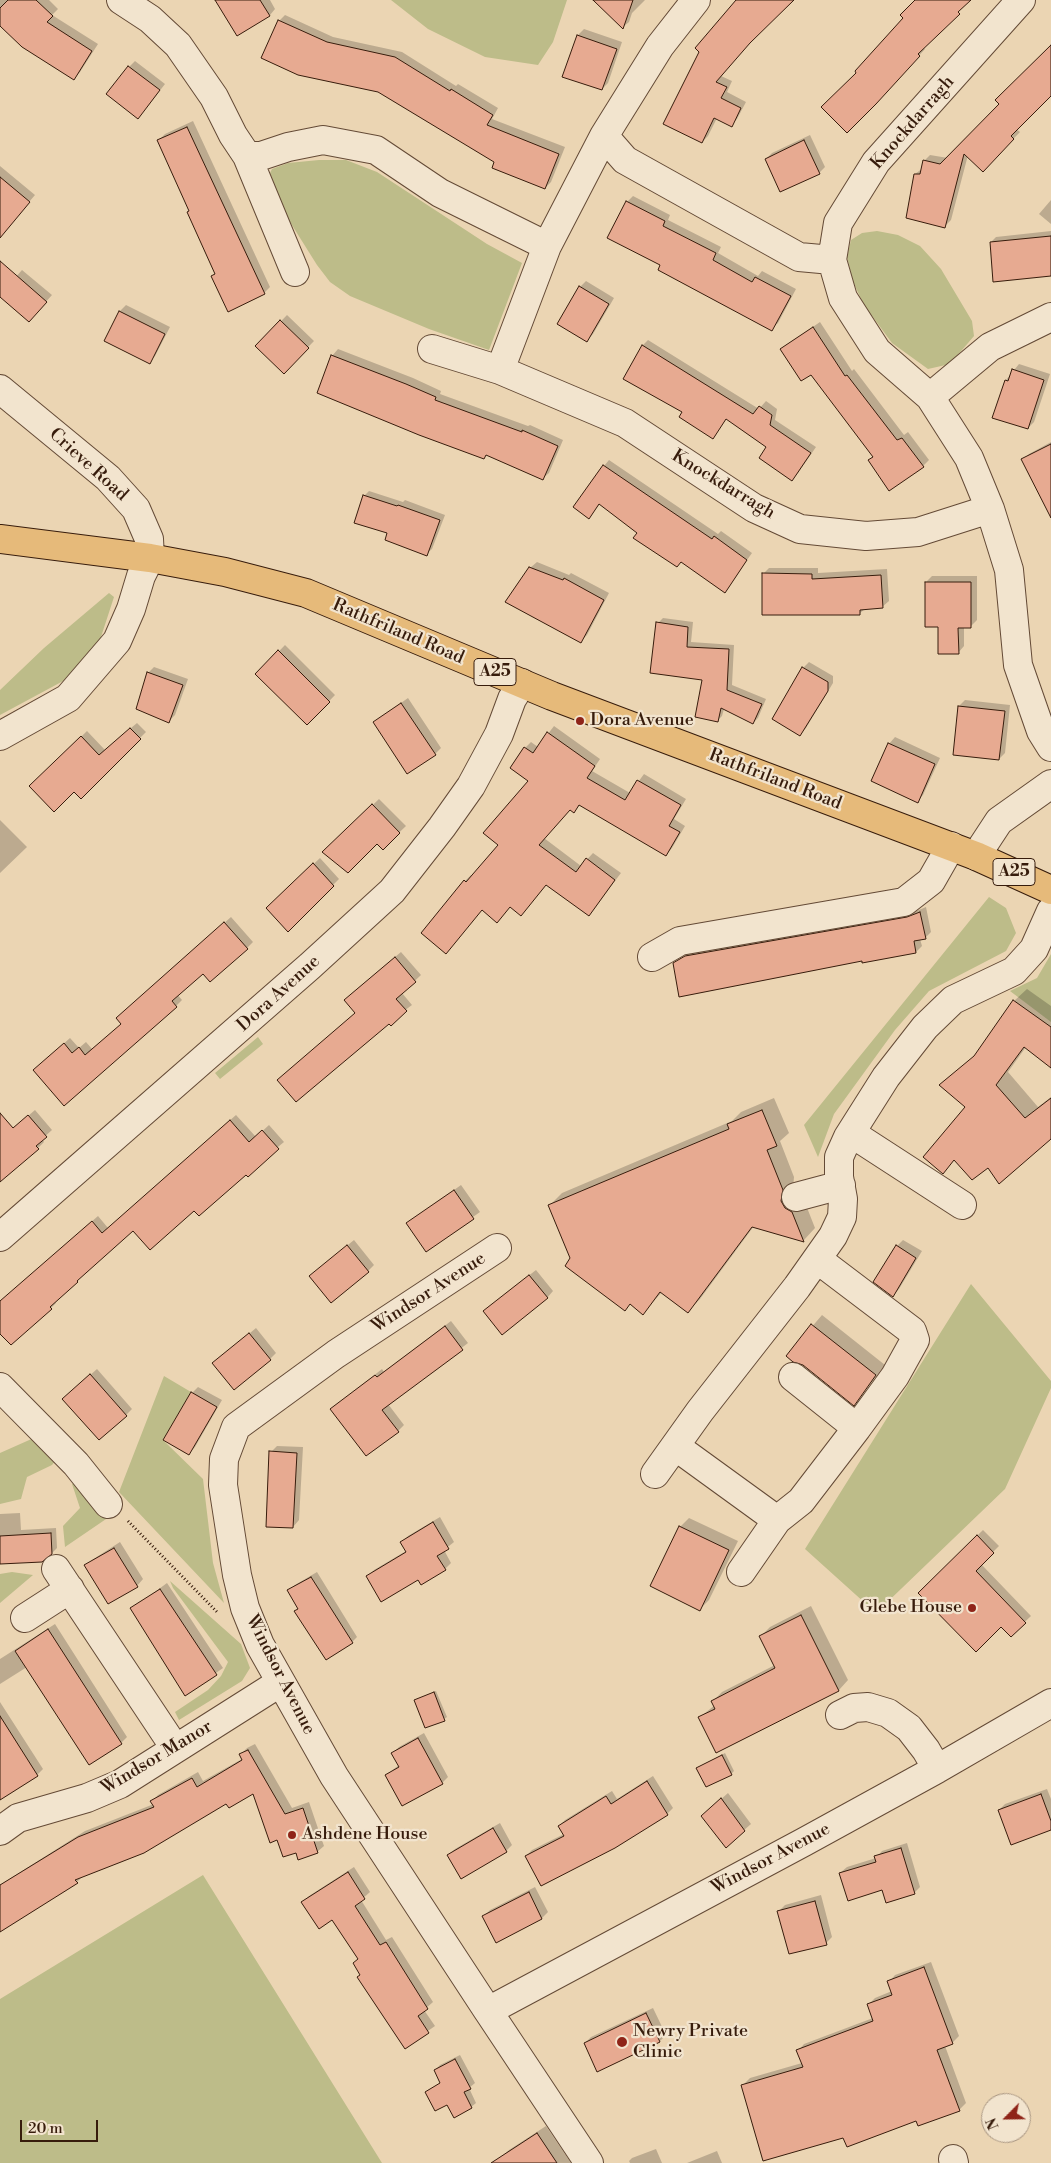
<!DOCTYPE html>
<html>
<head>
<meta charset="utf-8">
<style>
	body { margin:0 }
	#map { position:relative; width:1051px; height:2163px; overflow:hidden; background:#ebd5b3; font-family:"Libre Bodoni",serif }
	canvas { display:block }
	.north { position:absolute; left:981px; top:2093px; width:50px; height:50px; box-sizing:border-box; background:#f2e4ce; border:1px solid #a79480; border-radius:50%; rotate:247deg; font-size:14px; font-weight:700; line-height:20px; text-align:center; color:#371c0c }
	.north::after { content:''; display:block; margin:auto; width:18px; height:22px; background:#8f2418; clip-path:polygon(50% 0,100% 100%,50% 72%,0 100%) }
	.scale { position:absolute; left:20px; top:2120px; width:78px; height:22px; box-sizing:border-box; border:2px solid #371c0c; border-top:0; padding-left:6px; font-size:15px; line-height:18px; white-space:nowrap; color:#371c0c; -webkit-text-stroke:4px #f2e4ce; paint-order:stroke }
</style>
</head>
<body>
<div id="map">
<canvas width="1051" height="2163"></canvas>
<div class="north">N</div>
<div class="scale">20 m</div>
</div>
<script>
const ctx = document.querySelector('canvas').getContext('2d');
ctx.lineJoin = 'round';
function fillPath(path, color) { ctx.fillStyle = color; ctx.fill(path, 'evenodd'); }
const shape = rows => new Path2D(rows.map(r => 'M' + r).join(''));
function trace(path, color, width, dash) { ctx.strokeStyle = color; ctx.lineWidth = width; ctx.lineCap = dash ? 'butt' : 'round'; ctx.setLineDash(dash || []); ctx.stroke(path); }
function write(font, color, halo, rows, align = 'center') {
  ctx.font = font + ' "Libre Bodoni",serif'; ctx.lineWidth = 4.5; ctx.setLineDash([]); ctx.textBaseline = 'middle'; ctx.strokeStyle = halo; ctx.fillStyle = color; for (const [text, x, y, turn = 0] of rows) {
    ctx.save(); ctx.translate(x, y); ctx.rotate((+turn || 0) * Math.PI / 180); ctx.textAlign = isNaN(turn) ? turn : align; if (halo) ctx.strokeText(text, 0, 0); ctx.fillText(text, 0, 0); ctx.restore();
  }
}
const green = shape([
	[391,0,567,0,553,42,538,65,485,57,428,29],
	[319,160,346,160,377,172,487,244,522,263,489,350,429,329,350,296,330,282,317,265,285,214,270,173,272,169,288,163],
	[877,231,898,235,920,246,941,269,972,321,974,336,950,364,928,369,892,343,864,305,853,282,847,257,851,240,862,233],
	[109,593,114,597,99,643,65,680,0,715,0,690,44,648],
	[989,897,1006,908,1016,933,1006,951,929,991,895,1030,834,1114,818,1157,804,1125],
	[1051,954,1051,1022,1010,991,1037,978],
	[258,1037,263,1044,220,1079,215,1073],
	[971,1284,1051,1381,1051,1388,1005,1489,876,1613,805,1549],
	[164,1376,191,1392,163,1440,203,1479,213,1563,224,1603,119,1492],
	[36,1437,56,1460,52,1465,27,1477,21,1499,0,1504,0,1453],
	[81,1482,109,1517,65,1547,63,1526,80,1508,72,1484],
	[12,1572,33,1575,0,1603,0,1574],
	[170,1581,241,1644,250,1668,242,1681,179,1720,175,1712,208,1690,221,1676,228,1662,173,1588],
	[203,1875,382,2163,0,2163,0,1999]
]);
const shadow = shape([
	[0,0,49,0,58,9,52,15,98,44,80,72,74,78,0,24],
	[217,0,270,0,275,9,270,15,238,35],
	[602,0,645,0,632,13,629,22,623,27],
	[738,0,792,0,755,36,721,76,732,81,727,92,746,102,737,119,731,125,717,118,708,136,702,142,665,123],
	[916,0,969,0,923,47,925,49,882,97,858,73,905,18],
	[285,15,333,37,402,52,456,86,458,84,498,108,492,119,565,147,551,182,545,188,496,162,279,21],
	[584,29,622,42,608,83,602,89,578,35],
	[1051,45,1051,94,1016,129,1020,132,983,170,968,155,951,220,945,226,915,174,923,168,924,161,930,155,948,158,1000,104,996,100],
	[135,61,165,84,144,111,129,67],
	[193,121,270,287,264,293,212,276,216,272,159,140,165,134],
	[810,135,825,167,819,173,766,159,772,153],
	[0,166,35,195,0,236],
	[633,196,670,215,668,220,721,247,718,253,758,276,762,271,796,289,778,323,771,329,662,265,627,202],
	[1051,200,1051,224,1039,214],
	[1051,231,1051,275,991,242,996,237],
	[22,270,52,295,35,314,0,295],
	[586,281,614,298,593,334,587,340,580,287],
	[126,305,170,327,155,356,149,362,106,340,120,311],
	[287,315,314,341,284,372,257,346],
	[820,322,852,371,854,369,904,435,908,432,929,460,923,466,869,460,873,456,812,373,781,349],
	[648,340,759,409,766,401,777,409,775,420,816,447,798,473,792,479,768,447,727,418,713,437,683,412,624,378,643,345],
	[338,349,413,378,441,391,440,394,528,426,530,425,563,440,549,473,542,479,487,454,484,457,318,392,332,356],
	[1019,364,1050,374,1034,422,1028,428,994,417,1006,380],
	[1051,442,1051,517,1023,460,1029,454],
	[609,460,718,534,721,531,752,553,725,591,600,504,589,517,604,466],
	[369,491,403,502,405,500,445,515,432,549,426,554,389,532,364,496],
	[537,562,569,575,571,573,609,593,587,635,581,641,530,568],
	[769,568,818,568,818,573,887,569,889,601,882,607,866,608,859,614,763,574],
	[932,576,977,576,977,620,971,626,964,626,964,646,958,653,939,626,926,582],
	[663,618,693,622,691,642,734,645,732,685,766,699,758,718,753,723,724,709,722,716,717,721,703,679,658,623],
	[285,645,335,695,307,724,257,674],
	[809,662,833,676,833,683,806,728,800,734,803,668],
	[154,667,188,679,175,715,169,721,148,673],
	[408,698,441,748,435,754,374,722],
	[965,700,1010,705,1005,753,999,759,959,706],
	[137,723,146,732,81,797,74,791,31,786,87,731,105,750],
	[554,726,600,759,592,771,630,793,644,774,686,799,674,819,685,826,672,848,666,855,580,805,574,811,570,809,544,838,581,866,593,853,621,873,589,915,547,884,521,914,510,905,482,909,422,933,465,881,471,875,473,876,499,845,530,780,525,748,531,742,538,747],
	[895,737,940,758,923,795,917,801,889,744],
	[379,799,406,826,383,848,377,842,324,852],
	[0,820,27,847,0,873],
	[320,858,339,879,288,930,268,908],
	[926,907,931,932,925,938,920,939,922,946,916,952,674,964,693,950,914,912],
	[231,917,253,942,247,948,203,972,177,994,182,1000,176,1006,65,1104,41,1064,70,1038,79,1048,86,1042,92,1049,123,1023,124,1012],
	[401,952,421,975,402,993,412,1005,389,1022,357,1013,351,994],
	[1027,989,1051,1006,1051,1067,1026,1047,1008,1072,1038,1107,1051,1097,1051,1137,988,1166,955,1159,943,1172,967,1107,941,1085,979,1052,1014,1001],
	[774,1098,789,1133,780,1141,794,1177,793,1189,804,1200,815,1228,804,1240,754,1226,700,1299,688,1311,662,1292,643,1313,631,1303,625,1309,572,1258,550,1205,562,1193,732,1121,741,1112],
	[35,1110,52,1130,42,1139,44,1142,38,1148,0,1181,0,1140],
	[236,1115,256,1137,269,1125,284,1142,246,1173,194,1209,133,1230,55,1301,56,1303,51,1308,0,1332,0,1302,98,1216,108,1228],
	[461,1185,480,1212,426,1250,408,1223],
	[354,1240,374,1265,368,1271,317,1270],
	[903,1240,922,1251,899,1289,893,1295,897,1246],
	[536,1270,553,1291,547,1298,491,1305],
	[822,1315,885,1365,854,1404,803,1364,787,1356],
	[451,1321,468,1343,388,1404,404,1425,398,1431,332,1409,382,1369,384,1372],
	[256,1328,276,1353,270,1359,220,1358],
	[97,1369,132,1409,126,1415,70,1393],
	[198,1387,222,1400,195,1447,189,1453,192,1393],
	[277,1446,303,1447,299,1520,293,1527,271,1452],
	[20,1513,21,1530,56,1528,57,1548,51,1554,0,1563,0,1514],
	[440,1517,454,1542,444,1550,451,1563,445,1569,418,1578,368,1576,374,1570,406,1551,402,1542,408,1536],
	[689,1518,738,1541,709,1600,700,1609,680,1527],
	[983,1530,999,1546,981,1564,1031,1616,1011,1635,1001,1625,919,1593],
	[120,1542,143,1579,137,1586,86,1566,92,1560],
	[317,1572,357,1637,352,1642,299,1608,289,1590,295,1585],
	[167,1583,223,1668,186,1694,132,1609],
	[811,1606,848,1680,839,1690,716,1751,700,1717,715,1705,713,1701,722,1692,775,1665,761,1636,770,1627],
	[55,1624,127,1737,121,1743,27,1667,0,1684,0,1659],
	[436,1691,447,1717,444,1719,415,1701],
	[0,1702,43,1769,37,1775,0,1783],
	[424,1733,448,1777,442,1783,386,1775,399,1765,393,1753,399,1747],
	[255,1744,292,1808,309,1802,324,1846,317,1852,297,1852,278,1838,254,1792,227,1802,83,1876,77,1882,0,1932,0,1885,85,1831,154,1804,152,1801,158,1795,198,1772,203,1781,242,1759,241,1754,247,1748],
	[725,1753,734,1771,731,1774,698,1768],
	[653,1776,673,1808,667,1814,614,1847,526,1856,532,1850,564,1834,559,1826,565,1820,612,1791,617,1799],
	[1047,1789,1051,1799,1051,1828,999,1810,1005,1804],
	[728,1793,751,1824,726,1846,709,1810],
	[500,1823,512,1845,506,1851,448,1855,455,1849],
	[907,1843,920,1887,914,1893,883,1889,840,1873,847,1867,876,1858,882,1851],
	[354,1867,370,1892,361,1900,386,1940,392,1937,433,2002,424,2010,435,2026,405,2047,361,1974,359,1958,333,1919,303,1902,309,1896],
	[535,1887,548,1912,542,1918,497,1941,484,1916,490,1910],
	[821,1895,832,1937,826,1943,779,1911,785,1905],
	[931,1962,959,2036,952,2043,945,2046,966,2103,959,2110,844,2137,743,2085,750,2078,802,2063,798,2051,804,2044,873,2018,868,2005,875,1998,892,1991,889,1982,895,1975],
	[653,2008,666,2035,660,2041,585,2043,591,2037],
	[460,2055,475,2083,469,2088,476,2103,471,2107,448,2103,426,2092,441,2082,435,2070,440,2065],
	[546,2126,571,2163,499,2163,500,2158,509,2150],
	[656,2149,662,2163,630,2163,629,2161,632,2158],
	[717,2151,722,2163,687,2163]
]);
const building = shape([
	[8,0,36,0,53,16,47,22,92,51,74,80,22,47,0,26,0,8,8,0],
	[215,0,260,0,270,16,237,36,215,0],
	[593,0,633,0,623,29,593,0],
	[736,0,794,0,750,43,716,82,727,87,721,98,741,108,732,127,714,118,702,143,663,124,699,52,695,48,736,0],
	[915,0,971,0,958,12,960,14,918,54,920,56,876,104,847,133,821,107,856,73,855,71,903,18,900,15,915,0],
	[278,20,327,42,395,57,450,91,451,89,493,115,487,125,559,154,545,189,492,168,494,162,378,92,298,75,261,58,278,20],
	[577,35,617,49,602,90,562,77,577,35],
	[1051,45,1051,96,1011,136,1014,139,983,172,964,154,945,228,906,218,914,174,920,174,923,160,940,164,999,104,995,100,1051,45],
	[128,66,160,90,138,119,106,94,128,66],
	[187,127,265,294,228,312,211,276,215,274,187,212,189,211,157,140,187,127],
	[804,140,820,174,780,192,765,159,804,140],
	[0,177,30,202,0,238,0,177],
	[626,201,665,221,663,226,716,253,713,260,752,282,755,277,791,296,772,331,658,270,660,265,607,238,626,201],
	[1051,236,1051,276,993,282,990,242,1051,236],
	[0,261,47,302,29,322,0,297,0,261],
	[579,286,609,304,587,342,557,324,579,286],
	[119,311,165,334,150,364,104,341,119,311],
	[280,320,309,348,284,374,255,346,280,320],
	[813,327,845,376,847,375,897,440,902,438,924,467,889,491,868,460,873,457,811,375,801,381,780,349,813,327],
	[642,345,753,414,759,406,772,415,770,425,811,453,792,481,759,458,766,447,726,419,713,439,679,417,682,412,623,379,642,345],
	[331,355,406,384,436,397,435,400,522,432,522,430,558,446,543,480,486,455,484,459,419,435,317,393,331,355],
	[1012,369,1044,380,1028,429,992,418,1005,380,1008,381,1012,369],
	[1051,444,1051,518,1021,459,1051,444],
	[603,465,712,539,714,536,747,560,725,593,681,562,677,567,633,538,637,533,599,504,589,519,573,507,603,465],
	[363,495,397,506,398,505,440,520,427,556,385,540,387,533,354,523,363,495],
	[529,567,563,580,564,578,604,600,581,643,505,602,529,567],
	[762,573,812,574,812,579,881,575,883,608,860,610,860,615,762,615,762,573],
	[925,582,971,582,971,628,958,628,959,654,938,654,938,627,925,627,925,582],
	[656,622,688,627,687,647,729,649,727,690,762,704,753,724,721,708,718,722,695,717,702,680,650,673,656,622],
	[278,650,330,702,307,725,255,674,278,650],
	[802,667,828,682,828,691,800,736,772,719,802,667],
	[147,672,183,685,169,723,136,709,147,672],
	[401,703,436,755,407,774,373,722,401,703],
	[958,706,1005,711,999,760,953,755,958,706],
	[130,728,141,739,81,799,74,792,54,812,29,786,81,736,99,755,130,728],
	[547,732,595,766,587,778,625,800,637,780,681,805,669,826,680,832,666,856,579,805,574,813,570,810,539,845,576,872,586,858,615,880,589,916,546,885,521,916,510,907,497,923,482,910,446,954,421,933,464,880,466,882,498,845,483,833,528,781,510,768,524,747,533,753,547,732],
	[888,743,935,764,918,803,871,781,888,743],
	[372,804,400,833,383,850,377,844,348,873,322,852,372,804],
	[313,863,334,886,288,932,266,908,313,863],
	[920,912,926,939,914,941,916,953,862,963,862,961,679,997,673,963,685,956,907,917,920,912],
	[224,922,248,949,210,982,203,974,172,1001,177,1007,64,1106,33,1070,64,1043,72,1053,79,1047,85,1055,121,1024,116,1018,224,922],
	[395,957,416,982,396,999,407,1011,391,1026,389,1024,296,1102,277,1080,355,1013,344,1000,395,957],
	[1013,1000,1051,1027,1051,1068,1024,1047,996,1085,1025,1118,1051,1098,1051,1139,999,1184,988,1168,972,1180,954,1160,943,1174,923,1157,965,1107,939,1085,974,1056,1013,1000],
	[762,1110,777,1146,767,1150,783,1190,781,1201,785,1208,792,1212,804,1242,752,1227,688,1313,660,1292,643,1315,630,1304,625,1311,565,1266,570,1258,548,1205,729,1129,727,1124,762,1110],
	[0,1113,13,1128,28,1115,47,1137,36,1146,39,1149,0,1182,0,1113],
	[230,1120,249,1142,262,1130,279,1149,248,1177,246,1175,199,1216,194,1211,150,1250,133,1231,77,1281,78,1282,50,1307,52,1309,11,1345,0,1334,0,1301,92,1221,102,1233,230,1120],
	[454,1190,474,1219,426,1252,406,1223,454,1190],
	[347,1245,369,1272,331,1303,309,1276,347,1245],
	[896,1245,916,1258,893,1297,873,1282,896,1245],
	[529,1275,548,1298,502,1335,483,1311,529,1275],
	[811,1324,876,1375,854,1406,803,1365,793,1362,786,1356,811,1324],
	[445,1326,463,1350,382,1410,399,1432,366,1456,330,1409,375,1375,377,1377,445,1326],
	[249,1333,271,1360,234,1390,212,1363,249,1333],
	[90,1374,127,1416,99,1440,62,1399,90,1374],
	[191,1392,217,1407,189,1455,163,1440,191,1392],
	[269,1451,297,1453,293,1528,266,1527,269,1451],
	[433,1522,449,1549,437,1556,446,1570,421,1585,418,1580,381,1602,366,1576,406,1552,400,1542,433,1522],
	[679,1526,729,1550,700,1611,650,1586,679,1526],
	[51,1533,52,1554,42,1562,0,1564,0,1536,51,1533],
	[977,1535,994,1553,976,1571,1026,1623,1011,1637,1001,1627,976,1652,918,1593,977,1535],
	[114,1548,138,1587,108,1604,84,1565,114,1548],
	[311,1577,353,1643,326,1660,294,1611,298,1609,287,1590,311,1577],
	[160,1589,217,1675,185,1696,130,1608,160,1589],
	[801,1615,839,1691,716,1753,698,1717,715,1709,711,1701,775,1668,759,1636,801,1615],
	[48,1629,122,1744,89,1765,15,1651,48,1629],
	[434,1692,445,1721,425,1728,414,1700,434,1692],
	[0,1716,38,1776,0,1800,0,1716],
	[418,1738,443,1784,402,1806,385,1775,399,1767,391,1753,418,1738],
	[248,1750,285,1814,303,1808,318,1853,298,1860,296,1853,283,1857,277,1840,270,1843,253,1794,229,1808,226,1804,144,1853,75,1880,78,1883,0,1932,0,1885,78,1837,154,1807,150,1801,192,1778,197,1787,242,1760,239,1754,248,1750],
	[722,1755,732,1775,706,1787,696,1768,722,1755],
	[647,1781,668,1815,615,1848,541,1886,525,1856,564,1836,558,1826,606,1796,611,1804,647,1781],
	[1041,1794,1051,1821,1051,1830,1011,1845,998,1810,1041,1794],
	[721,1798,745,1831,726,1848,701,1816,721,1798],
	[493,1828,507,1852,461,1879,447,1855,493,1828],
	[901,1848,915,1894,886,1903,882,1890,848,1901,839,1873,876,1862,874,1856,901,1848],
	[348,1872,365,1899,355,1906,380,1945,386,1942,428,2009,418,2016,429,2033,405,2049,357,1977,360,1975,353,1963,358,1959,332,1920,319,1929,301,1902,348,1872],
	[529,1892,542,1919,496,1943,482,1916,529,1892],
	[815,1901,827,1945,789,1954,777,1911,815,1901],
	[924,1967,953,2044,937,2050,960,2111,918,2126,916,2121,847,2147,843,2138,763,2161,741,2085,803,2067,796,2050,873,2021,867,2004,892,1995,887,1981,924,1967],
	[646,2013,660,2042,597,2072,584,2043,646,2013],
	[455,2059,471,2089,464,2092,472,2108,454,2118,447,2105,435,2111,425,2092,440,2083,434,2070,455,2059],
	[537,2133,557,2163,491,2163,537,2133]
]);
const path = shape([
	[128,1521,218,1613]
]);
const minor = shape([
	[121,0,150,19,178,45,214,97,233,135,247,156,261,156,288,147,323,140,376,150,440,193,547,246],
	[696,0,660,46,604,136,625,160,799,257,832,260],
	[1021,0,876,162,838,223,832,260,843,298,877,351,930,397,969,458,990,509,1009,570,1018,665,1041,731,1051,747],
	[604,136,547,246,500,370,625,423,754,508,800,529,866,536,918,532,990,509],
	[247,156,295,272],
	[432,349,500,370],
	[0,389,108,478,136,509,149,539,150,558,141,576,131,609,117,641,68,698,0,736],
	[930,397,990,347,1051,317],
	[976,856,999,821,1051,784],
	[652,957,680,941,904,902,931,881,951,846],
	[851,1133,962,1205],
	[796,1197,841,1185],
	[0,1237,310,966,392,891,442,827,471,786,499,734,512,699,522,683],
	[793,1377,857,1428],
	[0,1387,76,1464,108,1504],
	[675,1446,777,1520,741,1572],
	[655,1474,700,1411,797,1287,833,1236,842,1217,843,1199,839,1177,839,1157,848,1137,886,1077,925,1027,953,1000,1014,971,1034,949,1051,911],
	[777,1520,801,1501,857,1428,895,1376,915,1340,912,1331,817,1259],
	[56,1569,175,1748],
	[25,1618,70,1589],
	[840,1715,854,1708,868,1707,888,1713,909,1728,926,1750,937,1769],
	[0,1831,18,1818,87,1798,120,1784,281,1682],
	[488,2011,334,1776,260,1645,245,1608,237,1575,223,1485,224,1459,236,1427,336,1354,497,1248],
	[953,2159,954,2163],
	[589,2163,488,2011,804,1842,937,1769,1051,1703]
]);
const major = shape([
	[0,539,150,558,225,572,306,593,552,696,976,856,1051,890]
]);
const markers = [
	[580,721,5,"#8f2418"],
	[972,1608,5,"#8f2418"],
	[292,1835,5,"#8f2418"],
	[622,2042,6,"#8f2418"]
];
const shields = [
	[495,672,42],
	[1014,872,42]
];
const shieldNames = [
	["A25",495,672],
	["A25",1014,872]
];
const streetNames = [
	["Knockdarragh",913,123,-49],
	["Crieve Road",88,465,42],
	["Knockdarragh",723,485,31],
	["Rathfriland Road",398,632,23],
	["Rathfriland Road",775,780,21],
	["Dora Avenue",279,994,-42],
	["Windsor Avenue",429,1293,-33],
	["Windsor Avenue",280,1675,63],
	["Windsor Manor",157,1758,-31],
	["Windsor Avenue",771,1859,-28]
];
const poiNames = [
	["Dora Avenue",590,721],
	["Glebe House",962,1608,"right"],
	["Ashdene House",302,1835],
	["Newry Private",633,2032],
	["Clinic",633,2053]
];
fillPath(green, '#bdbc89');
fillPath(shadow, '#0003');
fillPath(building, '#e7aa91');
trace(building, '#371c0c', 1);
trace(minor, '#644a36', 30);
trace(major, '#371c0c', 30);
trace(path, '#371c0c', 3, [1, 2.5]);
trace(minor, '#f2e4ce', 28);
trace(major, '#e6ba7a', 28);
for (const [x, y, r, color] of markers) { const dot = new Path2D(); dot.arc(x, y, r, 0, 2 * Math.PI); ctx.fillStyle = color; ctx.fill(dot); trace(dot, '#f2e4ce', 2); }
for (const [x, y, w] of shields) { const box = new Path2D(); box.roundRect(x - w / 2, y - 13.5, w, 27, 4); ctx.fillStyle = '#f2e4ce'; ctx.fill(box); trace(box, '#371c0c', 1); }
write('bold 16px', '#371c0c', null, shieldNames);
write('18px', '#371c0c', '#f2e4ce', streetNames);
write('18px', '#371c0c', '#f2e4ce', poiNames, 'left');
</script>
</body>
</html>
